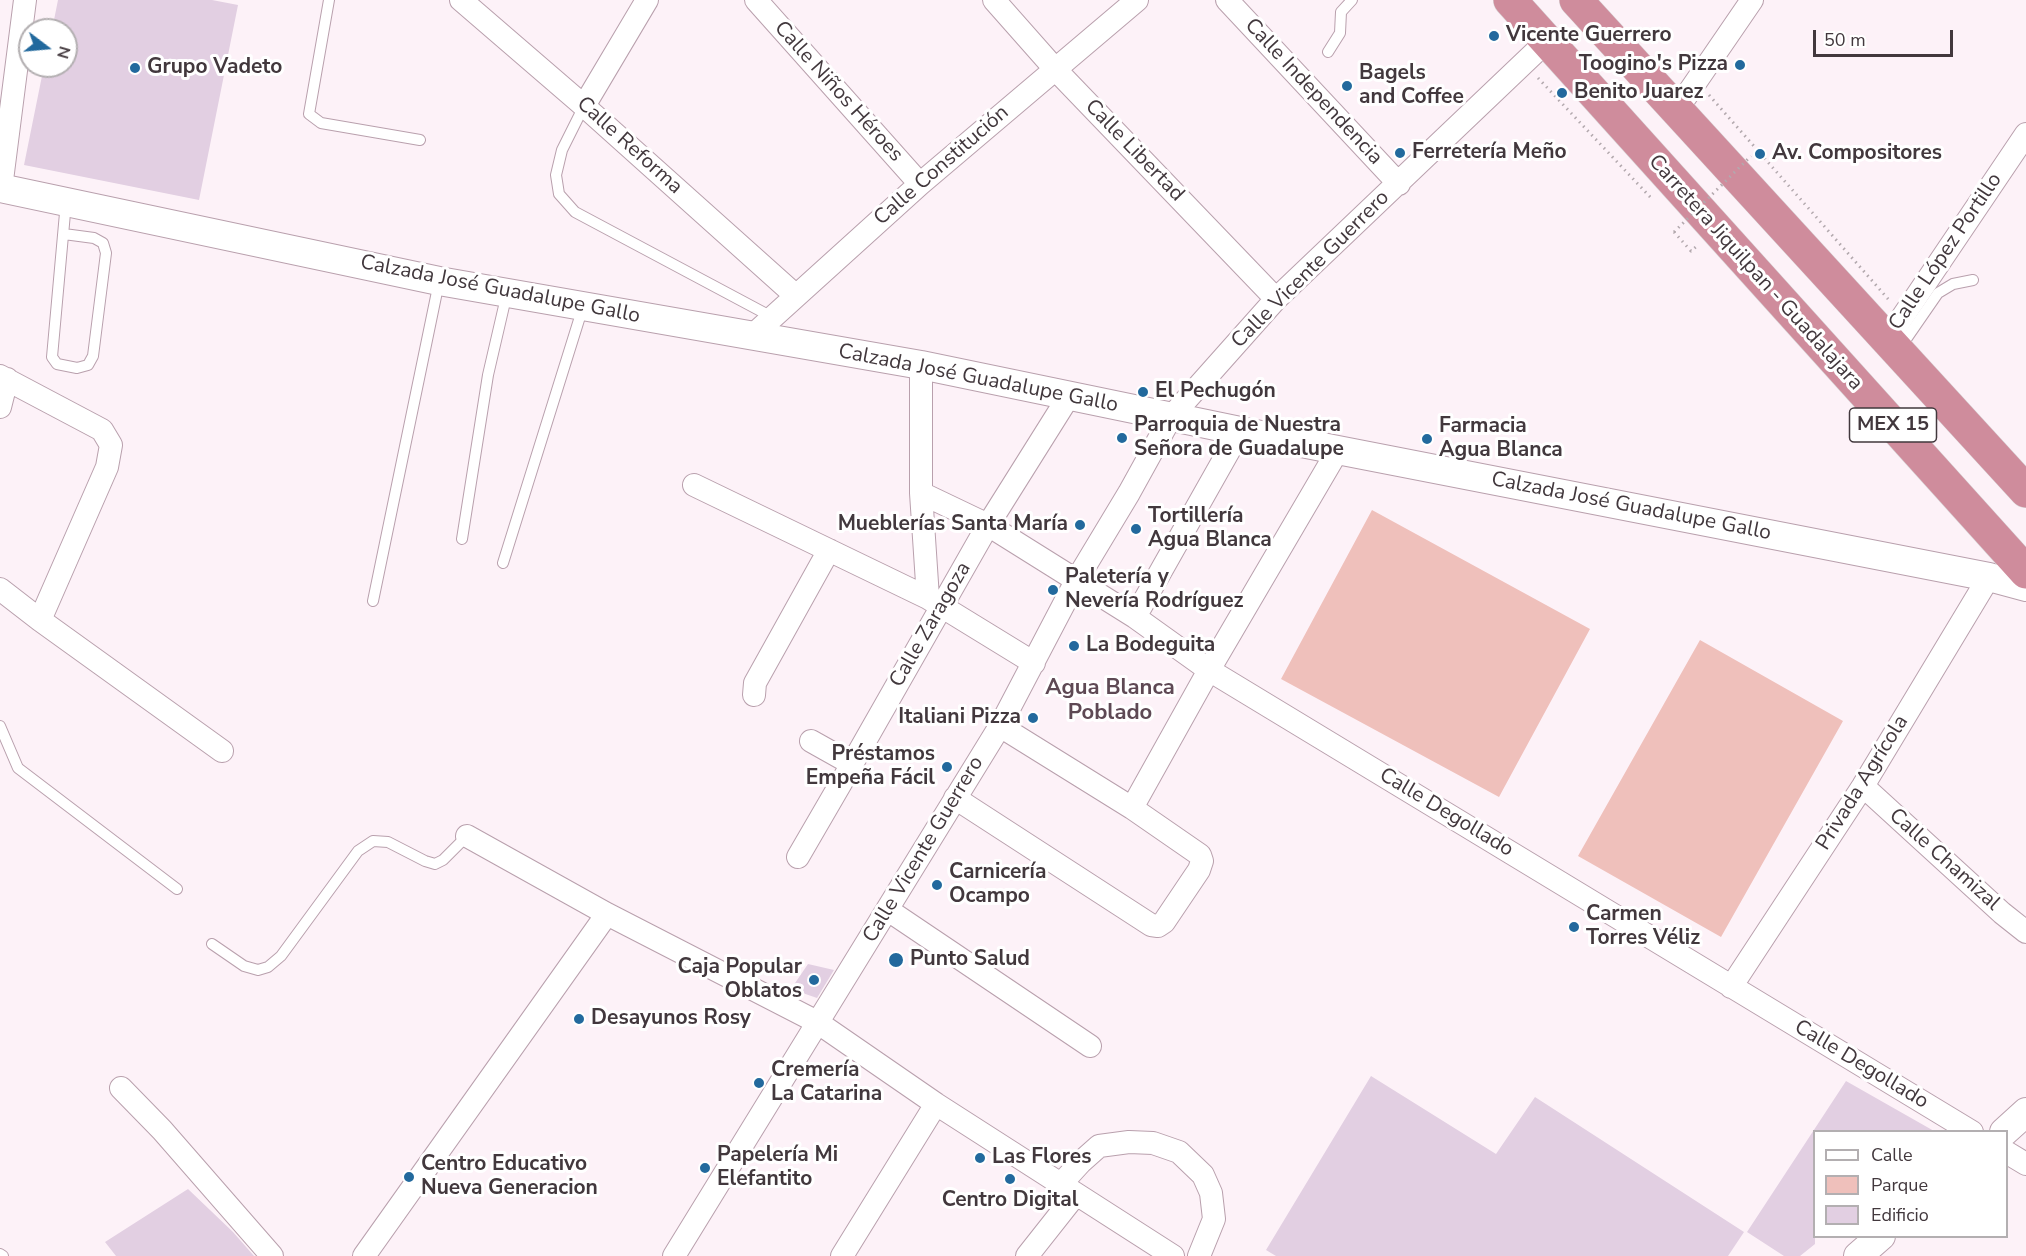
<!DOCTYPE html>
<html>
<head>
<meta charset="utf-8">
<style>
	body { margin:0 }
	#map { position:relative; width:2026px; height:1256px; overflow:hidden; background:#fdf2f8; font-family:"Nunito Sans",sans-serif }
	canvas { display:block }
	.legend { position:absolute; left:1813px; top:1130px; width:195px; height:108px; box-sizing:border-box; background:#fff; border:2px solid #b3afb1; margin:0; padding:8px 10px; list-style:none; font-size:18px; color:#42383d }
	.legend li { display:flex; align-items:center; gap:12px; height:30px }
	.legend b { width:30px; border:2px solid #b3afb1 }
	.north { position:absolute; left:18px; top:18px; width:60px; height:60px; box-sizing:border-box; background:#fff; border:2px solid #b3afb1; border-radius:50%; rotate:106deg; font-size:16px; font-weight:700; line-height:24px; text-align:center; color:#42383d }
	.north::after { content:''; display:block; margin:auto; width:21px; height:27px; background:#22699d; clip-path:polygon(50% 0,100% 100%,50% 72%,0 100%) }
	.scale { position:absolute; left:1813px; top:30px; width:140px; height:27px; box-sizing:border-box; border:3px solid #42383d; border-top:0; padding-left:8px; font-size:18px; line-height:21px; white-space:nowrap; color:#42383d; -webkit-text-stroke:4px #fff; paint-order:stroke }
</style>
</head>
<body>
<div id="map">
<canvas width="2026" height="1256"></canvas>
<ul class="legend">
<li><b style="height:8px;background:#fff"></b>Calle</li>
<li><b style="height:16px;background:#efc0bb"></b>Parque</li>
<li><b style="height:16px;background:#e2cfe2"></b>Edificio</li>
</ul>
<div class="north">N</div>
<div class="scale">50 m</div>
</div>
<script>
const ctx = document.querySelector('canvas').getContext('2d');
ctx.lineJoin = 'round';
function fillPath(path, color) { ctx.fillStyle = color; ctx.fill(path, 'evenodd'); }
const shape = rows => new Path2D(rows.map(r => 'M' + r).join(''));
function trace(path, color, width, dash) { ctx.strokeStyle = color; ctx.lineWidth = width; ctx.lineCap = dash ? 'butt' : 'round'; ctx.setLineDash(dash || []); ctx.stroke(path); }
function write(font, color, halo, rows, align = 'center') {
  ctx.font = font + ' "Nunito Sans",sans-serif'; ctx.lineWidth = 6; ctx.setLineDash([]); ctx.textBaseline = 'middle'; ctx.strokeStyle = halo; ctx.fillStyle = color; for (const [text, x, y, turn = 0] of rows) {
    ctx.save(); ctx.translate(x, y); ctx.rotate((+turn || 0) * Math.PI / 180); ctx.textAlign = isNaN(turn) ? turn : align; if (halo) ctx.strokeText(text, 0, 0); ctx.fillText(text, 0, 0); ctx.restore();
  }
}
const green = shape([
	[1372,510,1590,629,1499,797,1281,679],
	[1700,640,1843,721,1721,937,1578,856]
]);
const building = shape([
	[58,0,212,0,238,5,199,200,24,165,44,66,66,66,66,30,52,30],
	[808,964,834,970,817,998,791,989],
	[1371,1076,1496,1154,1535,1097,1744,1232,1728,1256,1276,1256,1266,1250],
	[1846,1081,1934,1131,1815,1131,1815,1244,1800,1256,1784,1256,1747,1232],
	[188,1189,233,1232,254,1256,116,1256,105,1242]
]);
const path = shape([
	[1538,78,1653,200],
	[1709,95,1889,300],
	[1674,232,1691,251,1697,246]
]);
const service = shape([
	[329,0,309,114,321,123,420,140],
	[1328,52,1340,33,1341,12,1352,0],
	[584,106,562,150,556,175,559,194,575,212,772,317],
	[64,234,94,238,103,243,106,253,93,356,88,365,77,368,57,364,52,357,66,202],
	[1900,348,1938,293,1953,284,1973,280],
	[462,539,488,375,507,293],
	[503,563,583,307],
	[373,601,439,282],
	[0,726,18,768,177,889],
	[212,944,244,966,258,970,268,967,281,956,358,851,373,841,388,842,425,861,435,864,443,860,467,836],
	[0,1254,3,1256]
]);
const minor = shape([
	[461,0,584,106,795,295],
	[756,0,920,184],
	[994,0,1055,69,1276,299],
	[1227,0,1399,184],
	[584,106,647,0],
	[1678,108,1752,0],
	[1,188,25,0],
	[752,336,920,184,1137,0],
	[1887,340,2026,134],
	[921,365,921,493,928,598],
	[0,376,102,430,111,445,107,467,40,620],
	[0,407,7,379],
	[694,485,928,598,1034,663],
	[921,493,988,525,1135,617,1209,670,1972,1132],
	[0,589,40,620,222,751],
	[1135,617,1240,431],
	[754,695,755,683,829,550],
	[811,741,852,764],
	[1863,786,2002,913,2026,932],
	[955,798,1151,925,1158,926,1164,922,1199,870,1202,861,1200,855,1132,808,1000,726],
	[1132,808,1209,670,1338,450],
	[467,836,607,914,817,1022,936,1104,1173,1256],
	[798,857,852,764,988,525,1069,396],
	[888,910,1090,1046],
	[1731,987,1863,786,1989,577],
	[121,1088,162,1130,272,1256],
	[2006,1152,2026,1164],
	[1060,1185,1081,1162,1099,1146,1129,1142,1153,1143,1179,1152,1203,1175,1211,1193,1214,1219,1199,1256],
	[364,1256,607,914],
	[674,1256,1000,726,1076,581,1129,493,1171,417,1276,299,1547,41],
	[842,1256,936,1104],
	[1027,1256,1076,1194]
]);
const tertiary = shape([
	[0,188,439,281,921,365,1240,431,1989,577,2026,587],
	[2004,1132,2026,1112],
	[1858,1256,1881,1236]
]);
const trunk = shape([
	[1510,0,2026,572],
	[1576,0,2026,491]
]);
const pathBridge = shape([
	[1674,232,1751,156]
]);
const markers = [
	[1494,36,6,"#22699d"],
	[1740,65,6,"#22699d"],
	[135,68,6,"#22699d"],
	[1347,86,6,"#22699d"],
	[1562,93,6,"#22699d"],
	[1400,153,6,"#22699d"],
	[1760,154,6,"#22699d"],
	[1143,392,6,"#22699d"],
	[1122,438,6,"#22699d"],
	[1427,439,6,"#22699d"],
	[1080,525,6,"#22699d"],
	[1136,529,6,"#22699d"],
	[1053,590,6,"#22699d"],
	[1074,646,6,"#22699d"],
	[1033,718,6,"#22699d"],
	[947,767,6,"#22699d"],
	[937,885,6,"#22699d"],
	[1574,927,6,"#22699d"],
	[896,960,8,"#22699d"],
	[814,980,6,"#22699d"],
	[579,1019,6,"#22699d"],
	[759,1083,6,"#22699d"],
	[980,1158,6,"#22699d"],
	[705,1168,6,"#22699d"],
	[409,1177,6,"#22699d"],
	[1010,1179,6,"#22699d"]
];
const shields = [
	[1893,425,87]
];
const shieldNames = [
	["MEX 15",1893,425]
];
const poiNames = [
	["Vicente Guerrero",1506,36],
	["Toogino's Pizza",1728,65,"right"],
	["Grupo Vadeto",147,68],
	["Bagels",1359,74],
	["and Coffee",1359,98],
	["Benito Juarez",1574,93],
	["Ferretería Meño",1412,153],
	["Av. Compositores",1772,154],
	["El Pechugón",1155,392],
	["Parroquia de Nuestra",1134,426],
	["Señora de Guadalupe",1134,450],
	["Farmacia",1439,427],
	["Agua Blanca",1439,451],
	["Tortillería",1148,517],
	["Agua Blanca",1148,541],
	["Mueblerías Santa María",1068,525,"right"],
	["Paletería y",1065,578],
	["Nevería Rodríguez",1065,602],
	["La Bodeguita",1086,646],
	["Italiani Pizza",1021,718,"right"],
	["Préstamos",935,755,"right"],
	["Empeña Fácil",935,779,"right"],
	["Carnicería",949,873],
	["Ocampo",949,897],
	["Carmen",1586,915],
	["Torres Véliz",1586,939],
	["Punto Salud",910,960],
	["Caja Popular",802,968,"right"],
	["Oblatos",802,992,"right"],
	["Desayunos Rosy",591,1019],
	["Cremería",771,1071],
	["La Catarina",771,1095],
	["Papelería Mi",717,1156],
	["Elefantito",717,1180],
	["Las Flores",992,1158],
	["Centro Educativo",421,1165],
	["Nueva Generacion",421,1189],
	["Centro Digital",1010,1201,"center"]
];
const streetNames = [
	["Calle Niños Héroes",838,92,48],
	["Calle Independencia",1313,92,47],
	["Calle Reforma",629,146,42],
	["Calle Libertad",1134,151,46],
	["Calle Constitución",942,166,-41],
	["Calle López Portillo",1946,252,-56],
	["Calle Vicente Guerrero",1311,270,-45],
	["Carretera Jiquilpan - Guadalajara",1755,273,48],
	["Calzada José Guadalupe Gallo",500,290,11],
	["Calzada José Guadalupe Gallo",978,379,11],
	["Calzada José Guadalupe Gallo",1631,507,11],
	["Calle Zaragoza",931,625,-60],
	["Privada Agrícola",1863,783,-58],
	["Calle Degollado",1446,813,31],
	["Calle Vicente Guerrero",924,850,-59],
	["Calle Chamizal",1944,860,42],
	["Calle Degollado",1861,1065,31]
];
const neighbourhoodNames = [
	["Agua Blanca",1110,689],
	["Poblado",1110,714]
];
fillPath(green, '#efc0bb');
fillPath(building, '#e2cfe2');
trace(service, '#b9a0ad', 12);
trace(minor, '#b9a0ad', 24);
trace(tertiary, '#b9a0ad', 30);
trace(trunk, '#d5d3d4', 34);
trace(path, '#b3a9ae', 3, [1.5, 4.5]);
trace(service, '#fff', 10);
trace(minor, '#fff', 22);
trace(tertiary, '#fff', 28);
trace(trunk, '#cf8c9c', 33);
trace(pathBridge, '#b3a9ae', 3, [1.5, 4.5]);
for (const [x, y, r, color] of markers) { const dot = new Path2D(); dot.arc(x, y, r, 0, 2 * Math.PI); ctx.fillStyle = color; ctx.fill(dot); trace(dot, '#fff', 2); }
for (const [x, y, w] of shields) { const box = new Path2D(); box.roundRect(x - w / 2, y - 17, w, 34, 4.5); ctx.fillStyle = '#fff'; ctx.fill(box); trace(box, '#42383d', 1.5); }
write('bold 20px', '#42383d', null, shieldNames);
write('bold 21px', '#42383d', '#fff', poiNames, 'left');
write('21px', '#42383d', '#fff', streetNames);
write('bold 22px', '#5e4954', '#fff', neighbourhoodNames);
</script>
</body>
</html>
